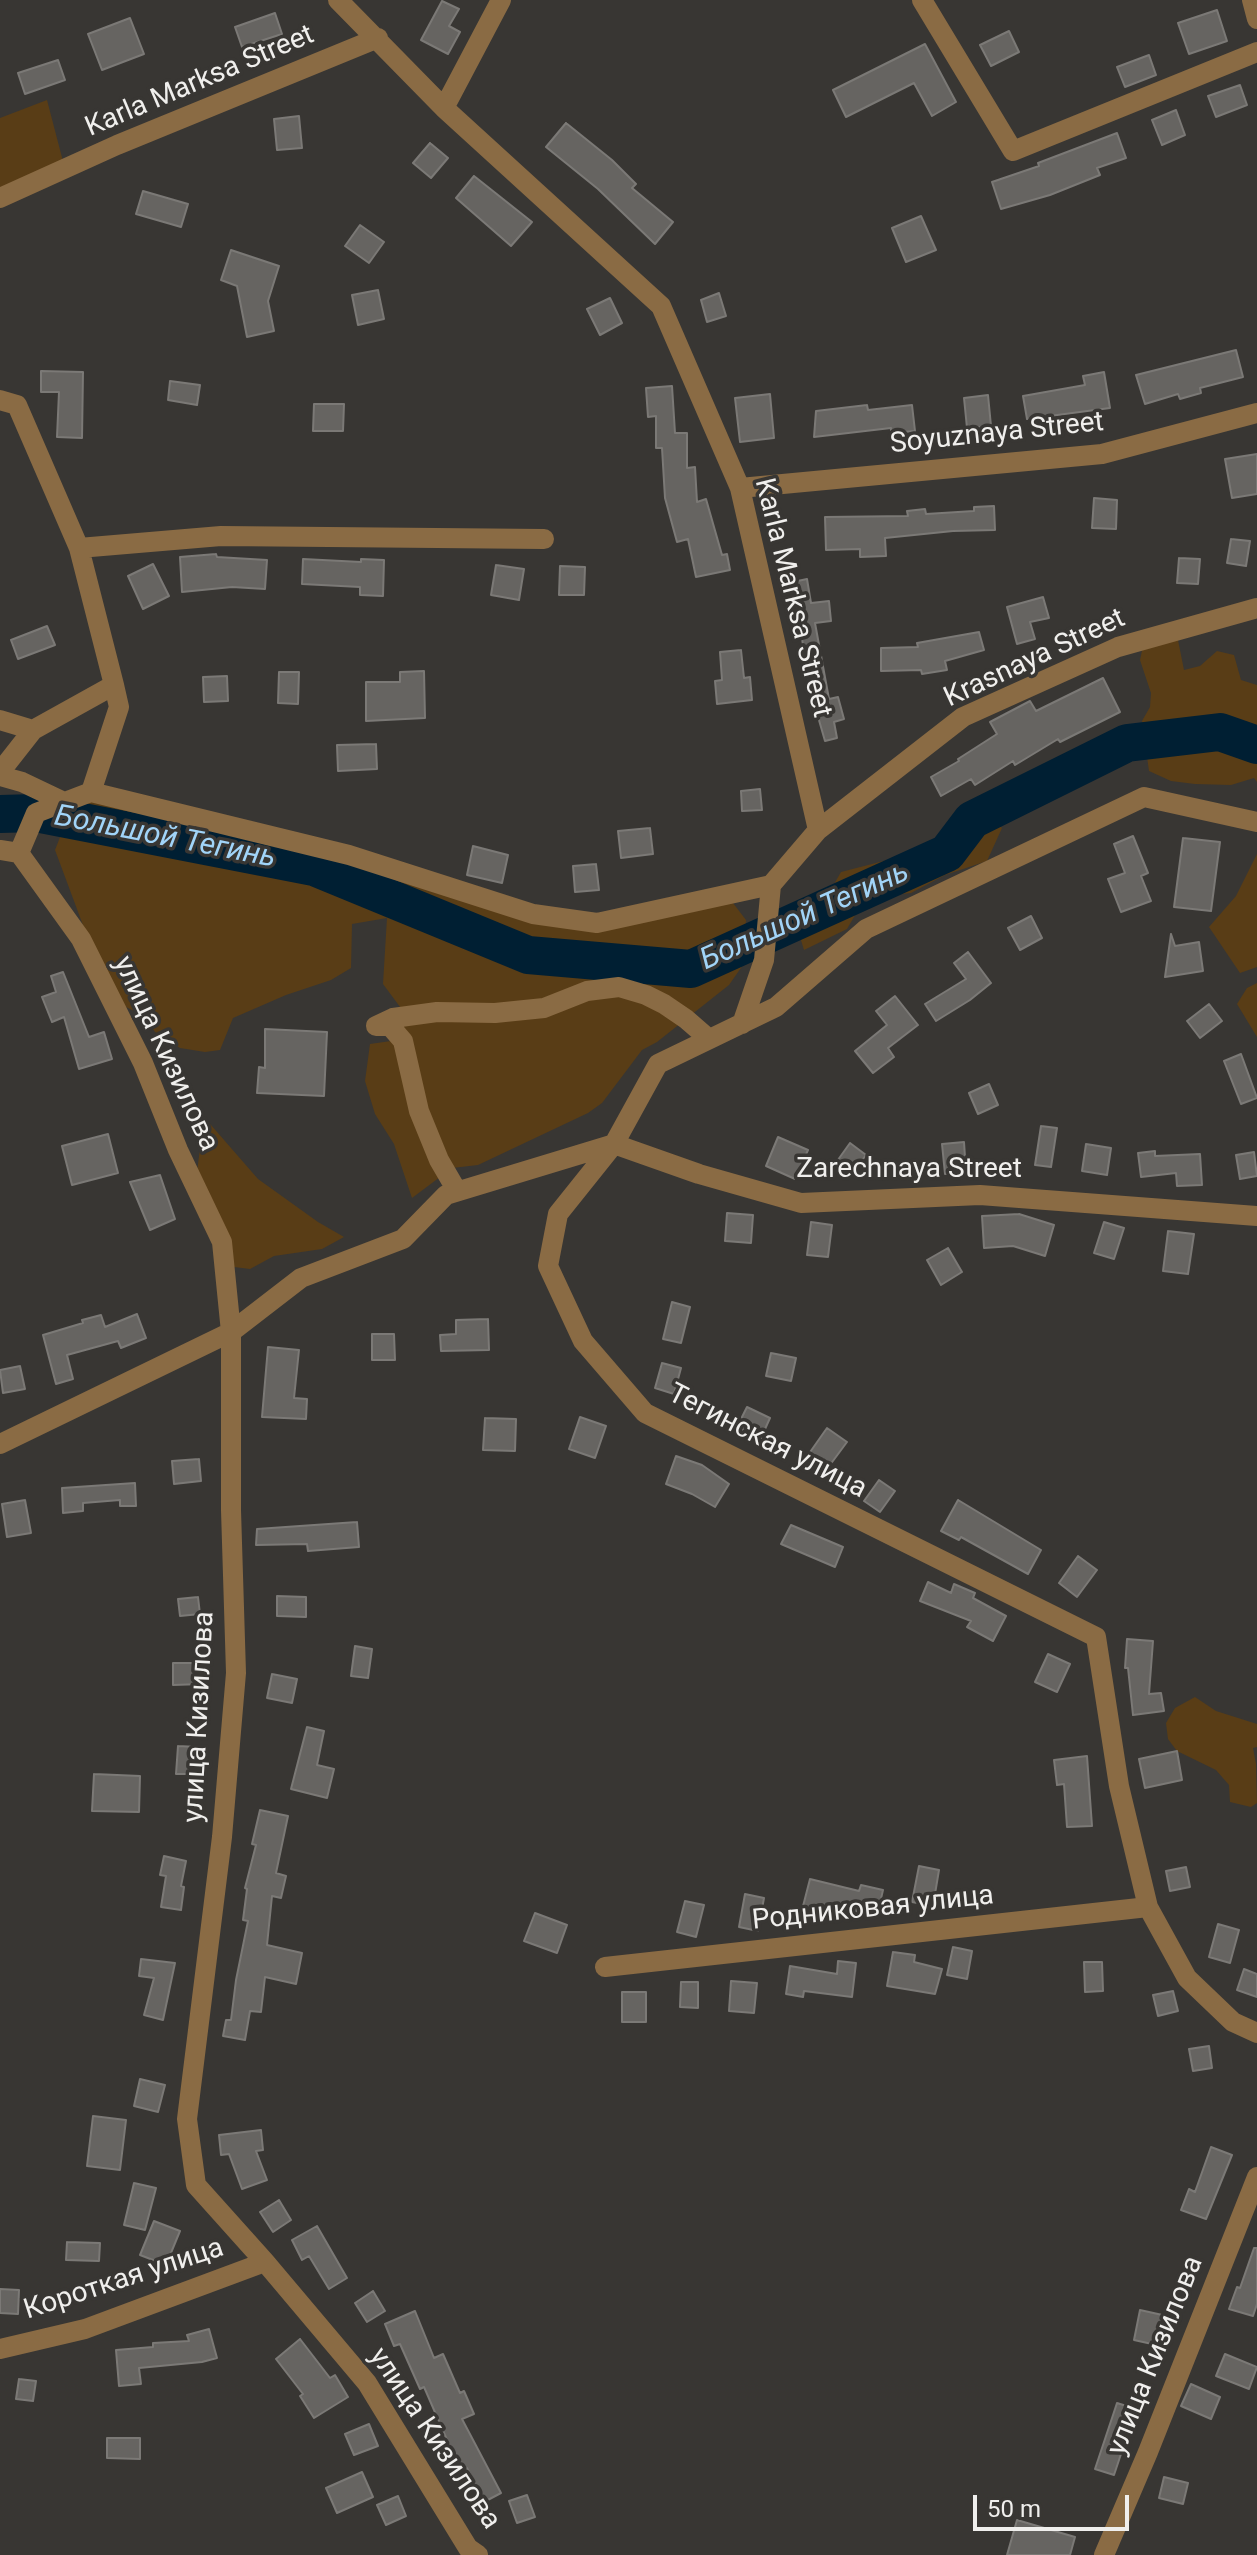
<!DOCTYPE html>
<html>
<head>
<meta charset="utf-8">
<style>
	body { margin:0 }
	#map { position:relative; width:1257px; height:2555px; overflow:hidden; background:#383633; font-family:Roboto,sans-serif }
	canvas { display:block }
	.scale { position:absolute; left:973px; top:2495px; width:156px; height:36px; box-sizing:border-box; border:4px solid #f0efed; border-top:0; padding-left:10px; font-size:24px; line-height:28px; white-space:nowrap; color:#f0efed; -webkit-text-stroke:6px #383633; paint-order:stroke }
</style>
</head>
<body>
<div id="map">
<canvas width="1257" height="2555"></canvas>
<div class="scale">50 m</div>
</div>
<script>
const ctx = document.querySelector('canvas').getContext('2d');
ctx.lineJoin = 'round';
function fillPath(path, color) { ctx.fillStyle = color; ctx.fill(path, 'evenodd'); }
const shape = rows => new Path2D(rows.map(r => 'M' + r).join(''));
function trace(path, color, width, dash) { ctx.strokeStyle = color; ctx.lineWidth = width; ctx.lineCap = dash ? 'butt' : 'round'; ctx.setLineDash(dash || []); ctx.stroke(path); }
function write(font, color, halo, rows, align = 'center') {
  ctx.font = font + ' Roboto,sans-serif'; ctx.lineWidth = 7; ctx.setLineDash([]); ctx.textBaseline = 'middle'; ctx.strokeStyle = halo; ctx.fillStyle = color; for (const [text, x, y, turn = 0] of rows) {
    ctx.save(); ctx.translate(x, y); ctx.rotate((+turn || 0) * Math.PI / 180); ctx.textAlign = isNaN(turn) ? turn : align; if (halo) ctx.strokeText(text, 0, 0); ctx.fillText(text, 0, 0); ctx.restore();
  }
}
const green = shape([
	[47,100,65,169,0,198,0,118],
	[1178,640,1184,670,1200,666,1217,651,1234,655,1241,680,1257,685,1257,782,1254,778,1231,785,1195,784,1171,781,1149,771,1142,721,1150,707,1151,693,1140,660,1143,646],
	[91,792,596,923,733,903,746,920,743,965,729,985,657,1042,642,1050,602,1103,588,1113,478,1165,452,1168,412,1198,394,1144,375,1114,365,1081,370,1044,391,1041,406,1015,383,984,387,918,352,924,351,968,331,980,286,995,233,1018,220,1050,205,1052,180,1048,155,1032,144,1016,120,1004,87,936,55,850,64,827,36,813],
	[992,819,1002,828,987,861,945,875,911,893,865,898,847,929,804,950,792,911,826,898,841,872,926,850,956,830],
	[1257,854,1257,967,1240,973,1209,927,1236,896],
	[1257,983,1257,1037,1237,1004,1247,988],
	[204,1117,258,1179,318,1222,344,1237,322,1249,274,1256,250,1269,234,1267,197,1172],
	[1195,1697,1216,1711,1257,1724,1257,1747,1253,1748,1256,1764,1257,1803,1251,1807,1230,1802,1229,1785,1216,1770,1177,1751,1168,1739,1166,1723,1175,1708]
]);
const river = shape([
	[0,814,36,813,314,867,528,955,691,969,947,853,972,820,1127,743,1220,732,1257,745]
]);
const building = shape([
	[442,1,459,9,449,26,460,32,448,54,421,40,442,1],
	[1217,10,1227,41,1189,54,1178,23,1217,10],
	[275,13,282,34,242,47,235,27,275,13],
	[130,18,144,54,102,70,88,34,130,18],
	[1009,31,1019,52,991,66,980,45,1009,31],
	[925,44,956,102,932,116,914,83,846,117,833,90,925,44],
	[1149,55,1156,75,1125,87,1117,67,1149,55],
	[58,60,65,80,25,94,18,73,58,60],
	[1240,85,1247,105,1216,117,1208,96,1240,85],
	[1176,110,1185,135,1162,145,1152,120,1176,110],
	[299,116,302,148,277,150,274,119,299,116],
	[566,123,612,160,636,184,632,188,673,222,655,244,598,189,546,147,566,123],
	[1117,133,1126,158,1097,168,1100,175,1050,195,1001,209,992,182,1039,166,1038,163,1117,133],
	[430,143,448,158,431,178,413,163,430,143],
	[474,176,532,222,511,246,456,198,474,176],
	[143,191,188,204,181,227,136,214,143,191],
	[921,216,936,250,906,262,892,228,921,216],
	[360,225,384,242,369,263,345,246,360,225],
	[231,250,279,266,268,301,274,331,247,337,237,286,221,280,231,250],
	[378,290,384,319,358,325,352,295,378,290],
	[719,293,726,316,707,322,701,300,719,293],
	[610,298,622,323,600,335,587,309,610,298],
	[1236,350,1243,377,1200,388,1201,393,1180,399,1178,394,1145,404,1136,375,1236,350],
	[41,371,83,372,82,438,57,437,59,392,41,392,41,371],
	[1104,372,1110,408,1027,419,1023,396,1085,385,1083,376,1104,372],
	[170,381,200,385,197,405,168,400,170,381],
	[672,386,675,433,687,433,687,468,695,467,697,502,706,499,722,555,727,554,730,570,696,577,688,539,677,542,665,498,662,448,656,448,656,416,648,417,646,388,672,386],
	[770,394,774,438,740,442,735,398,770,394],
	[988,395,991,426,967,428,964,398,988,395],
	[314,404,344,404,343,431,313,431,314,404],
	[867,405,868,410,912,405,915,431,891,433,891,428,814,437,816,411,867,405],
	[1257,454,1257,494,1232,498,1225,459,1257,454],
	[1094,498,1117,500,1116,529,1092,528,1094,498],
	[994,506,995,530,953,531,885,538,886,556,860,557,860,549,826,550,825,517,908,516,907,511,925,509,926,514,974,511,974,507,994,506],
	[1231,539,1250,541,1246,566,1227,563,1231,539],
	[216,554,217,557,267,560,265,589,232,587,182,592,180,557,216,554],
	[1179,558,1200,559,1198,584,1177,583,1179,558],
	[303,559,361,562,361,559,384,560,383,596,360,595,360,587,302,584,303,559],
	[153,564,169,596,143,609,128,576,153,564],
	[496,565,524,569,519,600,491,595,496,565],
	[560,566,585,567,584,595,559,595,560,566],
	[807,579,811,603,829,601,831,621,815,623,829,699,838,697,844,719,834,722,837,738,825,741,810,689,793,582,807,579],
	[1043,597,1049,618,1030,622,1035,639,1017,644,1007,607,1043,597],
	[47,626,55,645,18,659,11,640,47,626],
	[979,632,984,650,945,661,947,670,922,674,921,670,881,671,881,648,918,647,917,643,979,632],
	[741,650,744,678,750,677,752,700,717,704,715,681,722,680,720,652,741,650],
	[424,671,425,718,366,721,366,682,400,682,400,672,424,671],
	[279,672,299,672,298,704,278,703,279,672],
	[227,676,228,701,204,702,203,677,227,676],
	[1103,678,1120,712,1060,742,1058,739,1015,765,1013,761,975,785,971,779,941,796,931,777,959,761,958,759,997,734,990,722,1030,701,1036,711,1103,678],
	[376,744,377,769,338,771,337,745,376,744],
	[760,789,762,810,742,811,741,791,760,789],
	[650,828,653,854,621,858,618,831,650,828],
	[1133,836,1148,873,1141,876,1151,901,1121,912,1108,879,1125,873,1114,844,1133,836],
	[1183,838,1220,842,1211,911,1174,907,1183,838],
	[473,846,508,855,502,883,467,875,473,846],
	[596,864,599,890,575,892,573,866,596,864],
	[1031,916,1042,938,1020,950,1008,928,1031,916],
	[1171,934,1175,946,1199,942,1203,971,1165,977,1171,934],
	[968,952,991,983,970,1000,936,1021,925,1004,966,979,954,963,968,952],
	[63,972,89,1037,104,1032,112,1059,79,1069,64,1017,52,1022,42,997,56,992,51,976,63,972],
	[895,996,918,1025,888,1048,894,1057,873,1073,855,1051,887,1025,876,1011,895,996],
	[1209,1004,1222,1021,1200,1038,1187,1021,1209,1004],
	[265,1029,327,1032,324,1096,257,1093,259,1067,265,1068,265,1029],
	[1241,1054,1257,1098,1241,1104,1224,1061,1241,1054],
	[989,1084,998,1105,978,1114,969,1093,989,1084],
	[1041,1126,1057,1128,1051,1167,1035,1165,1041,1126],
	[108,1134,118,1173,72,1185,62,1146,108,1134],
	[778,1137,808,1150,795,1179,766,1166,778,1137],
	[964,1142,966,1172,945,1174,942,1144,964,1142],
	[850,1143,866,1155,851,1175,835,1164,850,1143],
	[1086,1144,1111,1148,1107,1175,1082,1171,1086,1144],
	[1155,1151,1155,1156,1200,1154,1202,1185,1177,1186,1176,1173,1141,1177,1138,1153,1155,1151],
	[1254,1152,1257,1176,1240,1179,1236,1155,1254,1152],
	[160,1175,175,1219,150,1230,130,1182,160,1175],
	[727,1213,753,1215,751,1243,725,1241,727,1213],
	[1019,1214,1054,1225,1045,1256,1013,1246,984,1248,982,1216,1019,1214],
	[811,1222,832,1225,828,1257,807,1255,811,1222],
	[1104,1222,1124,1228,1114,1259,1094,1253,1104,1222],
	[1168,1231,1194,1234,1188,1274,1163,1271,1168,1231],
	[948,1248,962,1272,941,1285,927,1260,948,1248],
	[672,1302,690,1307,681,1343,663,1339,672,1302],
	[137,1314,146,1338,121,1348,118,1341,67,1355,73,1379,56,1384,43,1335,83,1323,82,1320,101,1315,105,1327,137,1314],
	[488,1319,489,1350,441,1351,440,1335,456,1334,456,1320,488,1319],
	[372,1334,394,1334,395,1360,372,1360,372,1334],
	[268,1347,299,1350,294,1398,307,1399,306,1419,262,1417,268,1347],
	[771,1353,796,1358,791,1381,766,1376,771,1353],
	[662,1363,681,1368,674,1394,655,1388,662,1363],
	[20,1366,25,1389,3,1393,0,1370,20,1366],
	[747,1407,770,1418,761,1438,737,1427,747,1407],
	[580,1417,606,1426,595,1458,569,1449,580,1417],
	[485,1418,516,1419,515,1451,483,1450,485,1418],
	[827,1428,847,1442,827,1469,808,1455,827,1428],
	[676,1456,702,1465,729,1484,715,1507,692,1494,666,1484,676,1456],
	[199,1459,201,1481,174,1484,172,1461,199,1459],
	[879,1480,895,1491,880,1512,864,1501,879,1480],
	[135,1483,136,1506,120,1506,120,1500,83,1503,83,1511,63,1513,62,1488,135,1483],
	[25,1500,31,1533,7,1537,2,1504,25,1500],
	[958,1500,1041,1550,1028,1574,961,1537,959,1540,941,1531,958,1500],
	[357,1522,359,1547,308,1551,307,1544,256,1545,257,1529,357,1522],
	[791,1525,843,1547,835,1567,781,1544,791,1525],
	[1078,1556,1097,1570,1077,1597,1059,1583,1078,1556],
	[928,1582,951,1593,954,1584,975,1593,973,1598,1006,1616,993,1641,967,1627,971,1621,920,1601,928,1582],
	[277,1596,306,1597,306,1617,277,1616,277,1596],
	[198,1597,200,1614,180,1616,178,1599,198,1597],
	[1127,1639,1153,1641,1149,1694,1161,1693,1164,1711,1133,1715,1128,1668,1125,1668,1127,1639],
	[355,1646,372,1649,368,1678,351,1676,355,1646],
	[1048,1654,1070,1664,1057,1692,1035,1682,1048,1654],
	[173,1663,202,1663,202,1684,173,1685,173,1663],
	[272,1674,297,1679,292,1703,267,1698,272,1674],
	[307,1727,324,1731,317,1765,334,1769,327,1798,291,1789,307,1727],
	[178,1746,198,1747,197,1774,176,1774,178,1746],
	[1177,1751,1182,1780,1145,1788,1139,1759,1177,1751],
	[1087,1756,1092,1826,1067,1827,1064,1784,1057,1785,1054,1760,1087,1756],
	[94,1774,140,1776,139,1812,92,1811,94,1774],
	[260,1810,288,1816,276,1873,286,1876,281,1898,272,1896,267,1945,302,1953,296,1984,265,1977,261,2012,250,2011,245,2040,223,2036,226,2020,231,2020,236,1980,248,1921,243,1920,247,1889,245,1888,256,1845,252,1844,260,1810],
	[164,1856,186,1861,181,1886,184,1887,181,1910,161,1907,166,1876,160,1875,164,1856],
	[919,1866,939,1870,933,1906,912,1902,919,1866],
	[1186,1867,1190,1887,1170,1891,1166,1871,1186,1867],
	[810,1879,859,1891,861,1885,883,1890,877,1916,832,1906,828,1921,801,1914,810,1879],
	[745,1894,764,1898,758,1931,739,1927,745,1894],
	[685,1901,704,1905,696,1937,677,1932,685,1901],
	[535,1913,567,1925,557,1953,524,1941,535,1913],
	[1218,1924,1239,1930,1230,1963,1209,1957,1218,1924],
	[953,1947,972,1951,967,1979,947,1975,953,1947],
	[893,1952,915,1955,914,1962,942,1969,935,1994,887,1986,893,1952],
	[141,1959,175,1963,163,2020,144,2015,154,1978,139,1976,141,1959],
	[838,1961,856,1963,852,1997,804,1991,803,1997,786,1994,790,1966,837,1974,838,1961],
	[1084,1962,1102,1962,1103,1991,1085,1992,1084,1962],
	[1244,1969,1257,1974,1257,1997,1237,1990,1244,1969],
	[731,1981,757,1983,754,2013,729,2011,731,1981],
	[681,1982,698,1982,698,2008,680,2007,681,1982],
	[1173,1991,1178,2011,1158,2016,1153,1995,1173,1991],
	[622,1992,646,1992,646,2022,622,2022,622,1992],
	[1209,2046,1212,2068,1193,2071,1189,2049,1209,2046],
	[140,2079,165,2085,158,2112,134,2106,140,2079],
	[93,2116,126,2120,120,2170,87,2166,93,2116],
	[261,2130,263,2150,256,2151,267,2180,242,2189,229,2154,221,2155,219,2135,261,2130],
	[1211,2147,1232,2155,1206,2219,1181,2210,1189,2189,1195,2192,1211,2147],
	[134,2183,156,2188,145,2230,124,2225,134,2183],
	[279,2200,291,2220,273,2232,260,2212,279,2200],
	[154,2221,180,2231,166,2265,140,2255,154,2221],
	[317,2226,347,2278,329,2289,309,2256,302,2260,292,2240,317,2226],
	[67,2242,100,2243,99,2261,66,2260,67,2242],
	[1254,2248,1257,2248,1257,2304,1253,2316,1229,2309,1237,2287,1240,2288,1254,2248],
	[0,2289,19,2290,18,2314,0,2313,0,2289],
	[373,2291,385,2311,367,2322,355,2303,373,2291],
	[1140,2310,1167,2316,1161,2346,1134,2340,1140,2310],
	[415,2311,434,2358,443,2354,460,2393,464,2391,474,2414,462,2419,501,2493,484,2502,467,2468,461,2472,448,2451,451,2449,424,2387,420,2389,400,2344,394,2346,385,2324,415,2311],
	[209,2329,217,2358,202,2362,139,2368,141,2384,119,2386,116,2350,153,2347,153,2343,189,2341,187,2335,209,2329],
	[300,2339,330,2378,335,2375,348,2397,314,2418,300,2396,303,2394,276,2359,300,2339],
	[1225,2354,1257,2367,1249,2389,1216,2376,1225,2354],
	[19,2379,36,2381,33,2401,16,2399,19,2379],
	[1191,2384,1220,2397,1211,2419,1181,2406,1191,2384],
	[1117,2403,1136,2409,1114,2475,1095,2469,1117,2403],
	[369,2424,378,2446,354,2455,345,2434,369,2424],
	[107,2438,140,2438,140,2459,107,2458,107,2438],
	[362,2472,373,2497,337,2513,326,2488,362,2472],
	[1164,2477,1188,2483,1183,2504,1159,2498,1164,2477],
	[527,2495,535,2517,517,2523,509,2501,527,2495],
	[398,2496,406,2516,386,2525,377,2505,398,2496],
	[1017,2520,1075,2537,1070,2555,1007,2555,1017,2520]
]);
const minor = shape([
	[338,0,444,108,661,306,740,488,818,830],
	[922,0,1013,151,1257,52],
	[1252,0,1257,19],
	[444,108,501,0],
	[0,198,117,145,378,38],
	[0,400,17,405,79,548,114,685,119,707,91,792],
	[740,488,1102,454,1257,413],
	[79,548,221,536,544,539],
	[0,720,33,730,114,685],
	[0,772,33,730],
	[0,776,22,782,64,802],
	[91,792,349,855,533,914,597,923,771,885,818,830,963,717,1118,647,1257,608],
	[1257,822,1144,797,866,929,776,1007,658,1064,614,1144,558,1214,548,1266,583,1341,645,1413,1096,1637,1119,1786,1148,1907,1187,1978,1233,2022,1257,2033],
	[0,850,19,853,81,939,143,1063,178,1150,222,1242,231,1332,231,1510,236,1673,222,1837,187,2119,196,2185,265,2262,367,2383,468,2548,478,2555],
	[19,853,36,813,91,792],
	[742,1024,764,960,771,885],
	[614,1144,699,1174,801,1203,980,1195,1257,1216],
	[457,1191,439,1160,419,1111,403,1041,390,1026,376,1026,393,1018,437,1012,495,1013,544,1008,587,991,619,987,646,995,664,1004,686,1019,709,1039],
	[0,1444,231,1332,301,1278,403,1239,446,1195,614,1144],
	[605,1967,1148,1907],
	[0,2349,85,2329,265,2262],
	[1104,2555,1148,2452,1257,2177]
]);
const streetNames = [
	["Karla Marksa Street",200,82,-23],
	["Soyuznaya Street",997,434,-6],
	["Karla Marksa Street",792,598,76],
	["Krasnaya Street",1035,659,-25],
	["улица Кизилова",165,1054,65],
	["Zarechnaya Street",909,1170],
	["Тегинская улица",767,1442,27],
	["улица Кизилова",200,1717,-87],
	["Родниковая улица",873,1909,-6],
	["Короткая улица",124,2280,-18],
	["улица Кизилова",1156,2356,-68],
	["улица Кизилова",434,2439,56]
];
const waterNames = [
	["Большой Тегинь",165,838,11],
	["Большой Тегинь",805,917,-24]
];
fillPath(green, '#593d16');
trace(river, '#001f33', 38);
fillPath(building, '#666461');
trace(building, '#7b7976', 2);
trace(minor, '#8a6b44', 20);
write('28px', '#f0efed', '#383633', streetNames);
write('italic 30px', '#a1d4f8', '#383633', waterNames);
</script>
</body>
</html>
